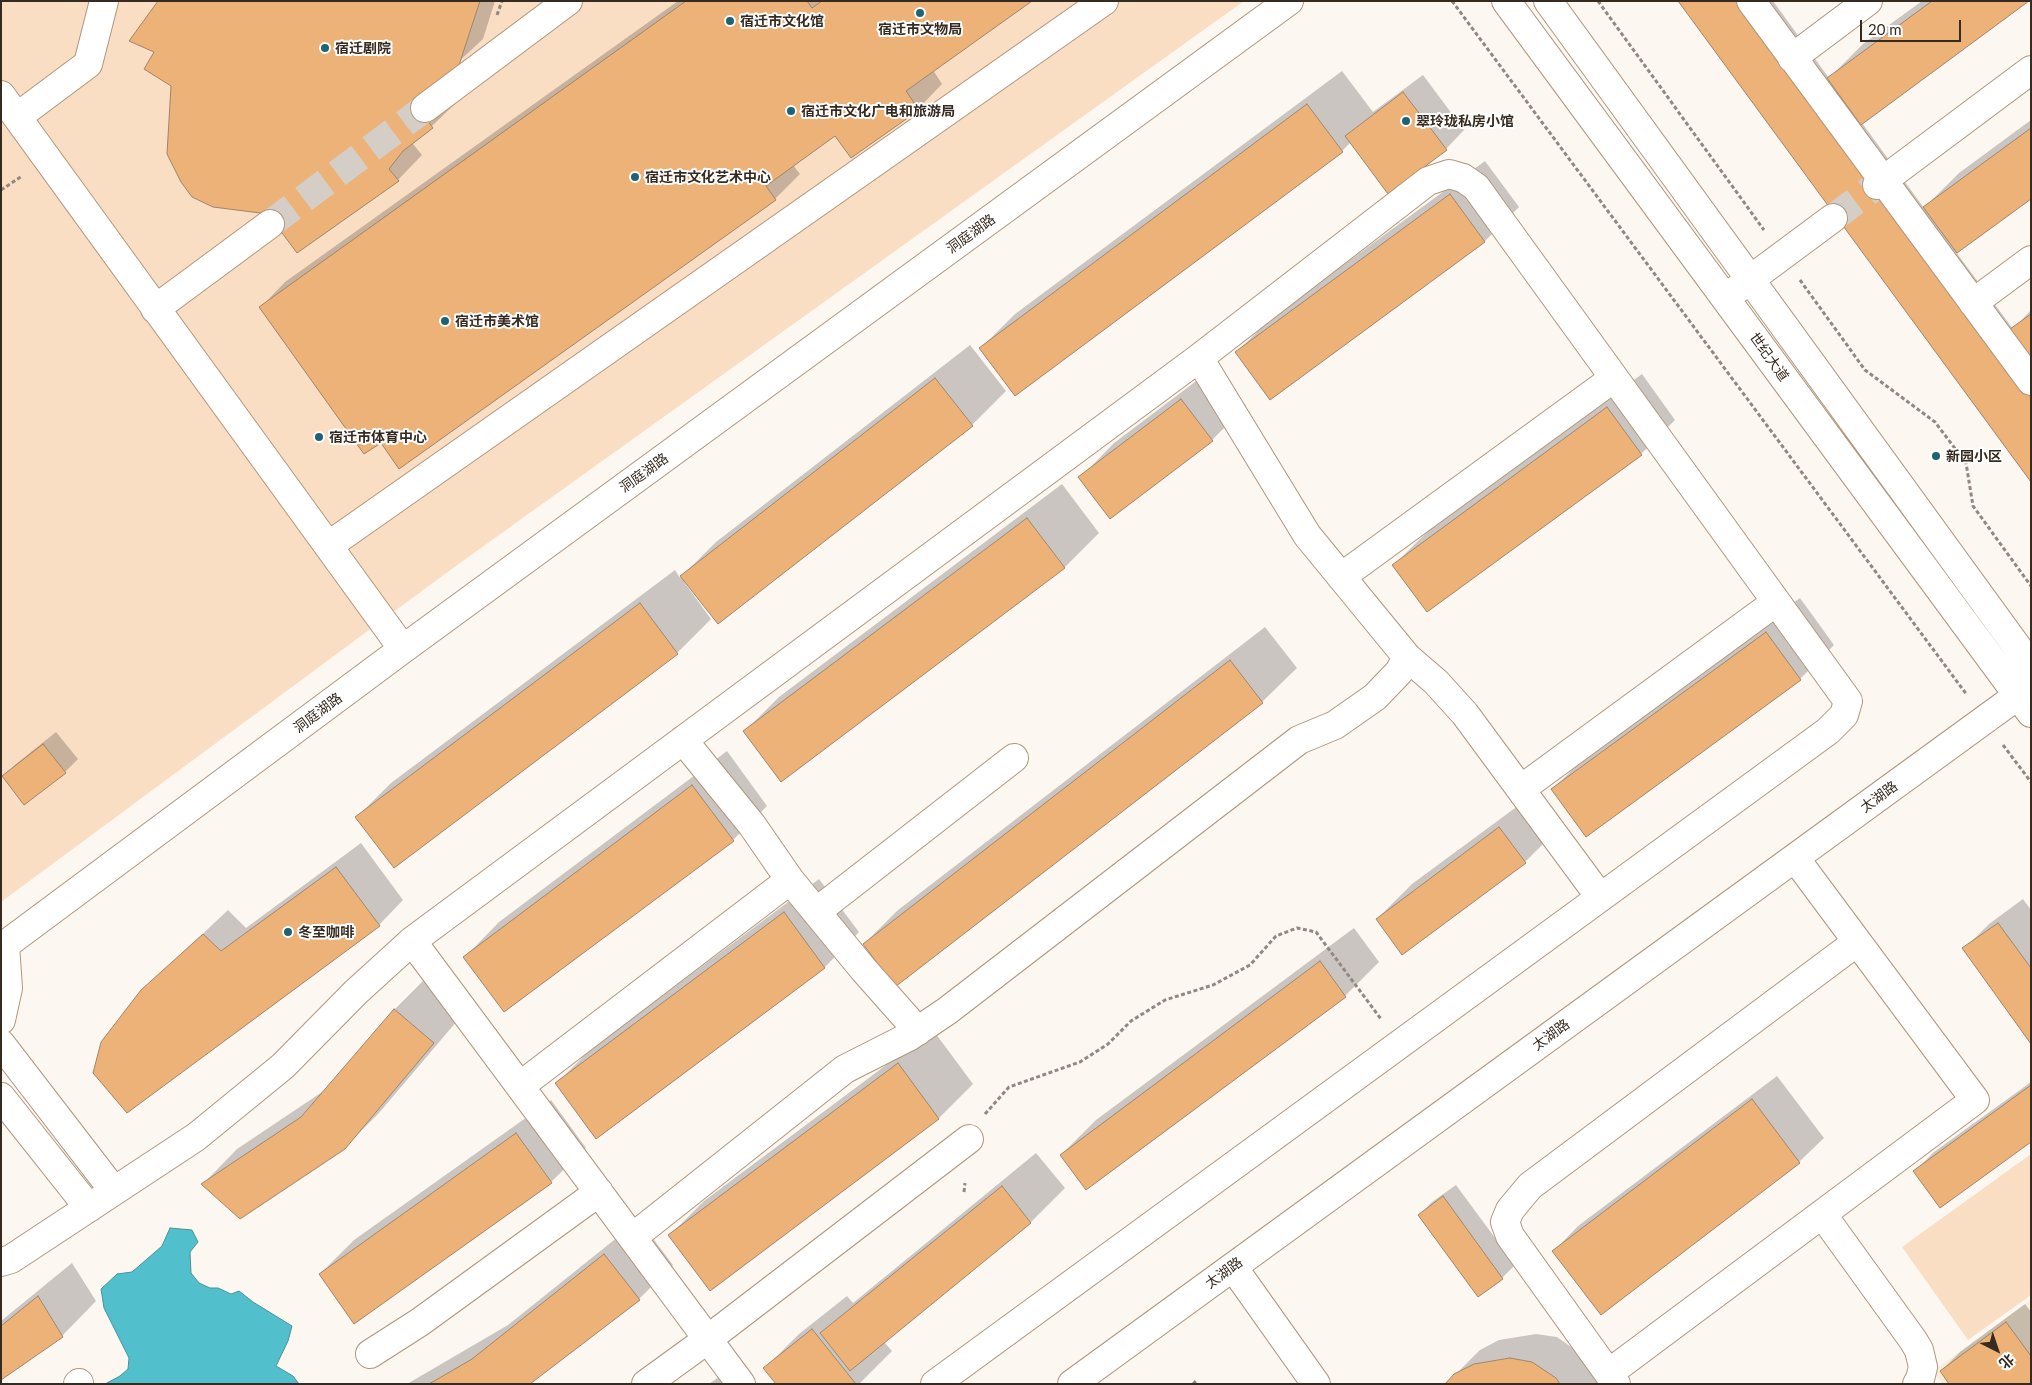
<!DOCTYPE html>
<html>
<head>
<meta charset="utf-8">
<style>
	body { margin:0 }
	#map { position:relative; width:2032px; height:1385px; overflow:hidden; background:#fdf7f1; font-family:Lato,"Noto Sans SC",sans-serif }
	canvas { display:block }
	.frame { position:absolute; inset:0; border:2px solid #372b21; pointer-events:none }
	.north { position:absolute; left:1972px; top:1325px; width:50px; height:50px; -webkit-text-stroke:4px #fff; paint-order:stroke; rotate:139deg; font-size:14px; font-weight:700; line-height:20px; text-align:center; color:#372b21 }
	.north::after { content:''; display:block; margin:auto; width:18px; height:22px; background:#372b21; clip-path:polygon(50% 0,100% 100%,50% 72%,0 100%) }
	.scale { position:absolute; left:1860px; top:20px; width:101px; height:22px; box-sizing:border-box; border:2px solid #372b21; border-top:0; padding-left:6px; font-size:15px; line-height:18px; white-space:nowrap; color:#372b21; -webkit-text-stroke:4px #fff; paint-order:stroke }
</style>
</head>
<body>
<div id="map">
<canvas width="2032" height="1385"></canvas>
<div class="frame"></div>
<div class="north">北</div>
<div class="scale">20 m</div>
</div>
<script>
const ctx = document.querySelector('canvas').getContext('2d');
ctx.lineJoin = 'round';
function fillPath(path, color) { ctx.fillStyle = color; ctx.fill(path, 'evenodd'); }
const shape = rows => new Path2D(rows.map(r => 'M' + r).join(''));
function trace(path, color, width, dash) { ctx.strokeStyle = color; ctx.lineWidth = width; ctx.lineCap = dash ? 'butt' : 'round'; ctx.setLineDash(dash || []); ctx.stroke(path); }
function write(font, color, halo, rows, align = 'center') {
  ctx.font = font + ' Lato,"Noto Sans SC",sans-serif'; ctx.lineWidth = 4; ctx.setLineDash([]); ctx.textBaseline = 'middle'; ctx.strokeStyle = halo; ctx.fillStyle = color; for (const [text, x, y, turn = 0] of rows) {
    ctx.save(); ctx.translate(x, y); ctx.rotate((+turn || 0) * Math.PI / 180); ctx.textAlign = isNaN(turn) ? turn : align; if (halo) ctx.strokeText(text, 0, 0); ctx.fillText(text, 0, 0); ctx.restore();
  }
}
const commercial = shape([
	[2031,1300,2031,1384,1943,1384,1933,1371]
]);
const green = shape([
	[1,1,1244,1,453,568,1,902],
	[2031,1154,2031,1295,1968,1340,1902,1247]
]);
const water = shape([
	[170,1228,192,1230,198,1242,190,1252,191,1273,199,1283,210,1288,218,1288,231,1294,239,1291,253,1302,292,1326,288,1341,276,1366,293,1376,299,1384,105,1384,120,1376,128,1369,129,1358,104,1308,101,1289,117,1274,132,1272,162,1246,170,1228]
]);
const shadow = shape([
	[160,1,495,1,483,39,439,80,456,103,413,144,422,155,398,180,297,251,172,85,156,52],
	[678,1,1030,1,933,70,942,84,918,109,836,134,793,165,800,174,775,199,400,467,381,441,261,307,285,282],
	[1679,1,1773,1,1829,78,1863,44,1922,1,2027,1,1862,123,1924,208,1959,173,2031,120,2031,197,1956,252,2013,329,2031,310,2031,480],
	[1342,71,1373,112,1423,75,1464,130,1446,149,1351,142,1342,151,981,348,1015,314],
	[1485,161,1519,207,1485,241,1271,398,1237,352,1271,318],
	[970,345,1006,391,972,425,684,582,711,619,677,653,357,817,391,783,675,570,680,578,716,542],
	[1216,366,1246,406,1212,440,1080,478,1114,443],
	[1642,374,1675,420,1641,454,1394,565,1428,531],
	[1062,484,1099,533,1065,567,782,780,745,731,779,697],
	[1800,598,1834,645,1800,679,1552,790,1587,755],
	[1265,627,1297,668,1262,702,896,985,864,944,898,910],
	[56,732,78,759,65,772,25,803,3,776,16,764],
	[727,751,767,806,733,840,465,957,499,922],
	[1534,794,1559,828,1525,862,1377,919,1412,884],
	[361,843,403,900,379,925,142,991,228,910,246,928],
	[819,879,859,932,825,967,596,1137,556,1084,591,1049],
	[2023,899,2031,910,2031,1042,1964,949,1989,924],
	[1354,928,1379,962,1345,996,1061,1155,1096,1120],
	[429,975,468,1008,379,1113,344,1148,203,1184,237,1149,325,1090,395,1009],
	[933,1030,973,1084,939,1118,710,1289,670,1235,704,1201],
	[1777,1076,1824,1138,1799,1162,1554,1251,1578,1226],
	[2031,1082,2031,1140,1915,1171,1934,1152],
	[551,1100,586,1148,551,1182,354,1322,320,1274,354,1240],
	[1036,1153,1065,1188,1031,1222,884,1342,892,1351,859,1384,777,1384,765,1368,799,1334,847,1296,853,1303],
	[1456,1185,1515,1265,1502,1278,1479,1295,1419,1215,1432,1202],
	[639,1220,673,1265,639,1299,528,1384,407,1384,508,1325],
	[72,1263,96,1301,62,1336,1,1378,1,1321],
	[2025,1304,2031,1312,2031,1384,1941,1371,1960,1352],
	[1536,1334,1557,1337,1581,1354,1603,1384,1446,1384,1480,1350,1499,1340],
	[741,1361,757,1384,709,1384]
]);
const building = shape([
	[158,1,480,1,459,65,414,103,433,128,403,151,389,169,399,181,297,253,268,214,213,207,192,197,181,182,167,154,171,86,144,69,154,52,129,41,158,1],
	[686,1,807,1,812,8,822,1,1032,1,906,91,919,110,851,158,835,136,766,186,776,200,399,469,381,443,364,454,259,307,686,1],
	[1678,1,1740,1,2031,397,2031,482,1678,1],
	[1932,1,2029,1,1861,125,1827,78,1932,1],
	[1403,92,1447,150,1388,194,1345,136,1403,92],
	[1307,104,1343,152,1015,396,979,348,1307,104],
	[2031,128,2031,199,1957,253,1923,207,2031,128],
	[1450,194,1485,242,1270,400,1235,352,1450,194],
	[2031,314,2031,358,2010,329,2031,314],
	[935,378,973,426,718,624,680,576,935,378],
	[1181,399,1213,441,1110,519,1078,477,1181,399],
	[1607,407,1642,455,1427,612,1392,565,1607,407],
	[1027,518,1065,568,781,782,743,731,1027,518],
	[640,603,678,654,394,868,355,817,640,603],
	[1766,632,1801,680,1586,837,1551,789,1766,632],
	[1230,660,1263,703,895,987,863,944,1230,660],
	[43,744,66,773,24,805,2,776,43,744],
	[692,785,734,841,504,1012,463,957,692,785],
	[1499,827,1526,863,1402,955,1376,919,1499,827],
	[336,867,380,926,127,1113,93,1073,101,1042,141,990,203,934,221,951,336,867],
	[784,912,825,968,596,1139,555,1083,784,912],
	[1998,923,2031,968,2031,1044,1962,948,1998,923],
	[1320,961,1346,997,1086,1190,1060,1155,1320,961],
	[394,1009,434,1043,345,1149,240,1219,201,1184,301,1117,394,1009],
	[898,1063,939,1119,710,1291,668,1235,898,1063],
	[2031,1085,2031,1142,1940,1208,1913,1171,2031,1085],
	[1752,1099,1800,1163,1601,1315,1552,1251,1752,1099],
	[516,1133,552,1183,354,1324,319,1274,516,1133],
	[1002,1186,1031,1223,850,1371,820,1333,1002,1186],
	[1443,1196,1503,1279,1478,1297,1418,1215,1443,1196],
	[604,1254,640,1300,530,1384,429,1384,472,1359,604,1254],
	[38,1296,63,1337,1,1380,1,1326,38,1296],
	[2006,1322,2031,1356,2031,1384,1949,1384,1940,1371,2006,1322],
	[812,1329,856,1384,776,1384,763,1368,812,1329],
	[1510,1358,1532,1362,1556,1378,1560,1384,1445,1384,1454,1374,1474,1364,1510,1358]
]);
const minorTunnel = shape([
	[1833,218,1877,185],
	[270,224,425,108]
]);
const path = shape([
	[1452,1,1967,695],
	[1598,1,1764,230],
	[497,15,502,1],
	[1,190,22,176],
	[1800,280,1865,370,1935,422,1966,463,1973,506,2031,586],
	[2003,745,2031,782],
	[985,1114,1009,1087,1080,1062,1108,1044,1131,1021,1165,1000,1213,985,1250,965,1276,936,1297,928,1316,932,1381,1019],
	[964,1192,965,1183],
	[1193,1384,1196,1381]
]);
const minor = shape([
	[1506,1,2031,713],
	[1548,1,2031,666],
	[1751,1,2031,381],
	[1792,58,1868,1],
	[1,95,403,649],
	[425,108,568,1],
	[17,117,88,64,104,1],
	[1877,185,2031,70],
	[1736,290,1833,218],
	[1973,303,2031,260],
	[155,309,270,224],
	[1199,358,1307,535,1407,657,1436,682,1465,714,1600,897],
	[328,546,1104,1],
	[1341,577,1614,378],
	[683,740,752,825,790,880,864,970,918,1031],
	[1521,789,1776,602],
	[816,912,1014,758],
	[412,941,741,1384],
	[1,948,403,649,1289,1],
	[1,1020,8,988,5,945],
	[1,1044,114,1191],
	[520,1086,790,880],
	[1,1097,89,1208],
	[1822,1214,1913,1340,1919,1350,1923,1367,1920,1379,1917,1384],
	[633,1237,845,1069,910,1036,947,1011,1299,740,1335,725,1375,697,1399,672,1407,657],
	[1,1262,11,1259,196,1137,283,1066,356,992,412,941,1199,358,1428,181,1449,174,1463,178,1476,187,1848,701,1844,715,1828,731,935,1384],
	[1233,1267,1316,1384],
	[370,1354,420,1322,599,1192],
	[1609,1373,1975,1100,1795,858],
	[78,1384,79,1383],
	[646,1384,708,1339,969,1139],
	[1072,1384,2031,686],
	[1616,1384,1510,1236,1505,1222,1510,1210,1530,1186,1857,942]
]);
const markers = [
	[920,13,5,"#1e6374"],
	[730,21,5,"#1e6374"],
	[325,48,5,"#1e6374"],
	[791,111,5,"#1e6374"],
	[1406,121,5,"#1e6374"],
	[635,177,5,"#1e6374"],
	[445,321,5,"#1e6374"],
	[319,437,5,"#1e6374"],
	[1936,456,5,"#1e6374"],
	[288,932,5,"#1e6374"]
];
const poiNames = [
	["宿迁市文化馆",740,21],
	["宿迁市文物局",920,29,"center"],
	["宿迁剧院",335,48],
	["宿迁市文化广电和旅游局",801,111],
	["翠玲珑私房小馆",1416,121],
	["宿迁市文化艺术中心",645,177],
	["宿迁市美术馆",455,321],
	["宿迁市体育中心",329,437],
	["新园小区",1946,456],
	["冬至咖啡",298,932]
];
const streetNames = [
	["洞庭湖路",971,234,-36],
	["世纪大道",1769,357,54],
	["洞庭湖路",644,473,-36],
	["洞庭湖路",318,713,-37],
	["太湖路",1879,797,-36],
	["太湖路",1551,1035,-36],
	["太湖路",1224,1273,-36]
];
fillPath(commercial, '#f9ecd8');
fillPath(green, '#fadec4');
fillPath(water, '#51c0cc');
trace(water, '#499399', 1);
fillPath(shadow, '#0003');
fillPath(building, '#edb278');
trace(building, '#a0856b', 1);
trace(minorTunnel, '#d5cec7', 28, [28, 14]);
trace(minor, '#b1967b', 30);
trace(path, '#928880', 3, [4, 2.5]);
trace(minor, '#fff', 28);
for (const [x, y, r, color] of markers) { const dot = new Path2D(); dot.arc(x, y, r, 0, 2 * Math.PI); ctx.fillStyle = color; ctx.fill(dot); trace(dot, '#fff', 2); }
write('bold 14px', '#372b21', '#fff', poiNames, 'left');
write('14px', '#372b21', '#fff', streetNames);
</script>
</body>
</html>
